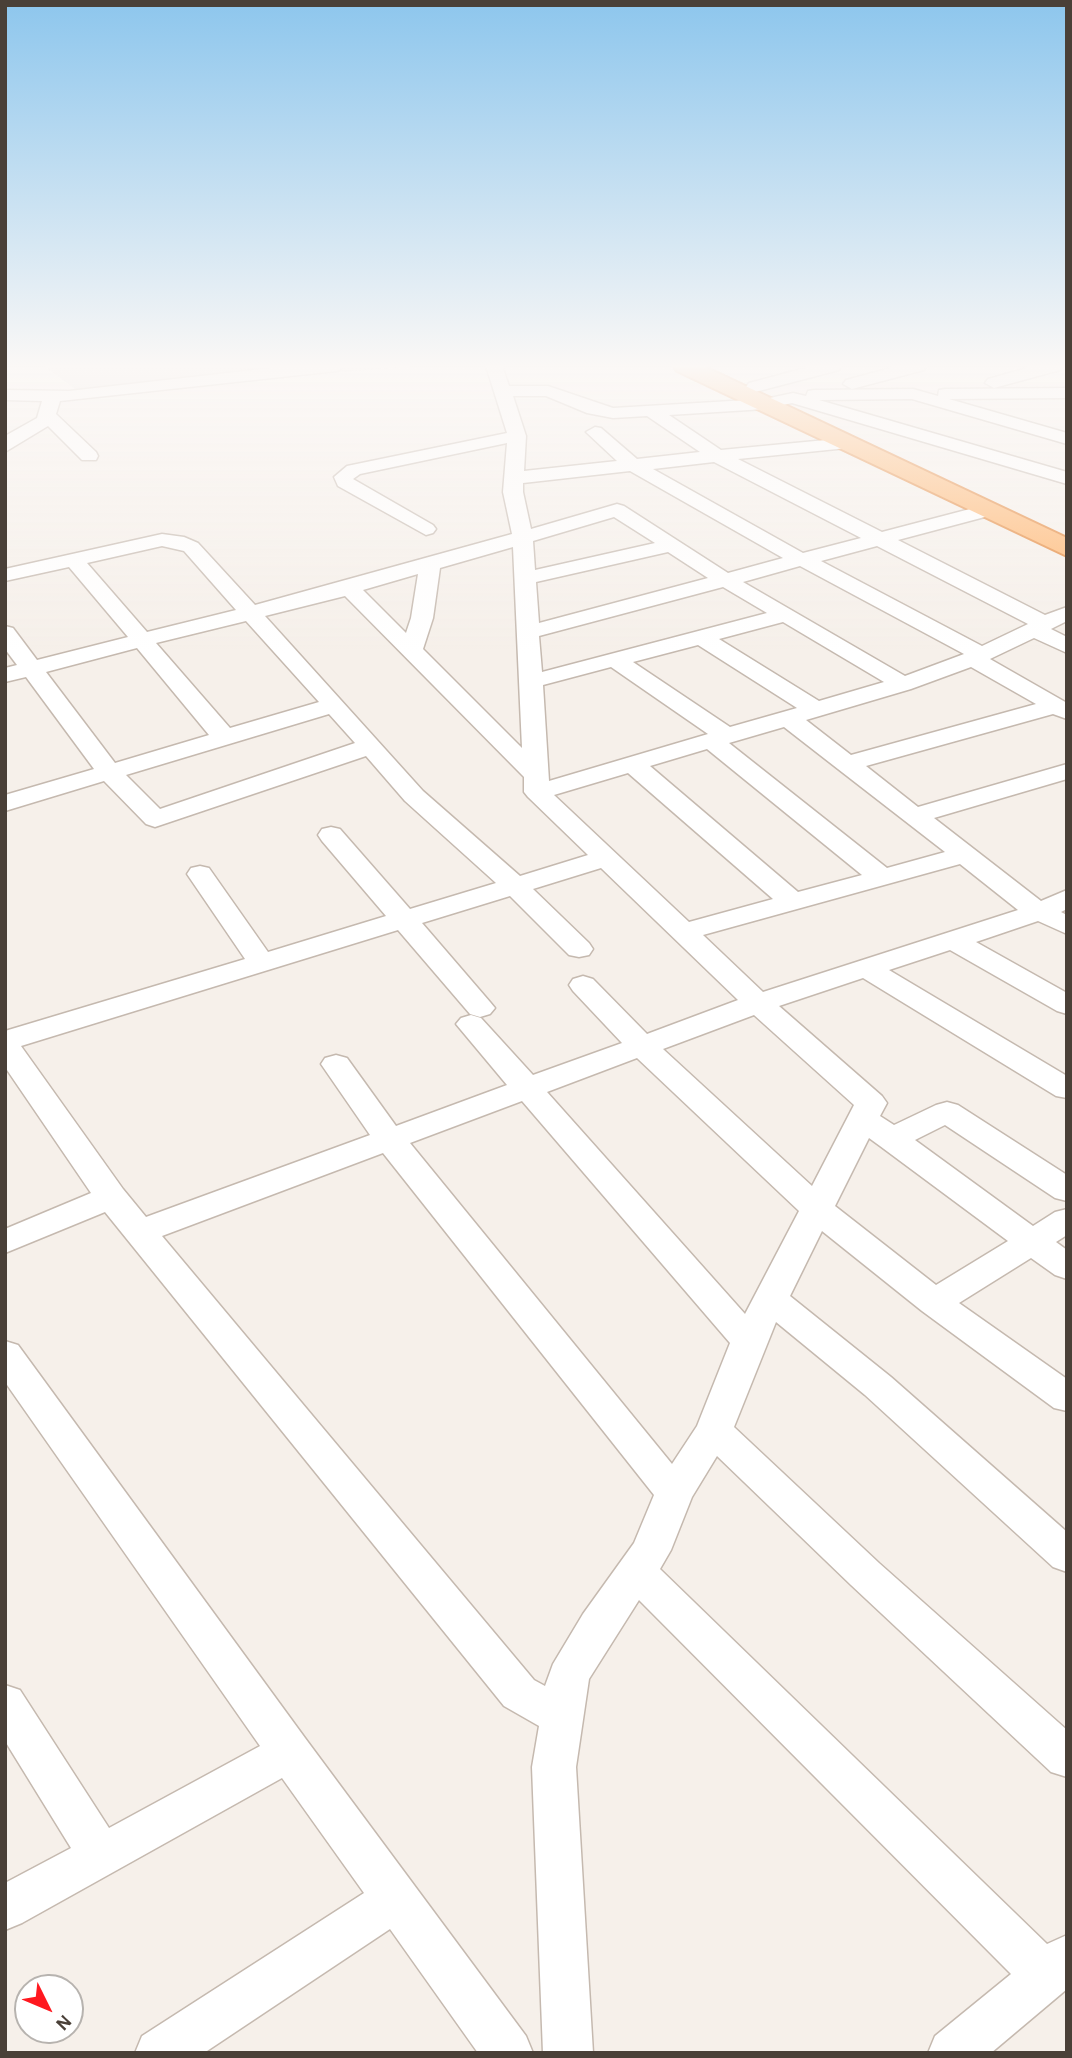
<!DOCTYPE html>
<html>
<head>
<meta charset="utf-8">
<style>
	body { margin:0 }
	#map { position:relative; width:1072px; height:2058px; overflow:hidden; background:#f6f0ea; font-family:"Alegreya Sans",sans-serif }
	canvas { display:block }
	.frame { position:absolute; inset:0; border:7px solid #4a4038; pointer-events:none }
	.north { position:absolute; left:14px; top:1974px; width:70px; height:70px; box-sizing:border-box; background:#fff; border:2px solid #b7b3af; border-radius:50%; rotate:133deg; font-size:19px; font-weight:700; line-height:28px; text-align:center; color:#4a4038 }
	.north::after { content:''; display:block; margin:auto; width:24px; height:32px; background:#ff181f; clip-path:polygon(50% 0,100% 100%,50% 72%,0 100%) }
</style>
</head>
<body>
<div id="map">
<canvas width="1072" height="2058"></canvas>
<div class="frame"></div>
<div class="north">N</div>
</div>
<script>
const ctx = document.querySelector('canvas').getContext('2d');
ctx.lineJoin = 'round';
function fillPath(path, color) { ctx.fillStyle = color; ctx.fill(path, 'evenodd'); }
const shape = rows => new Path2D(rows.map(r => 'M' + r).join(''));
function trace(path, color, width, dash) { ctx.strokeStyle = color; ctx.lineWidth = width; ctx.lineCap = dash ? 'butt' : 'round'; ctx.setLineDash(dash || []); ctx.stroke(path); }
const industrial = shape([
	[44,366,417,366,79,392]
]);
const minor = shape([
	[289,366,345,366,337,371,60,401,56,414,96,452,98,456,96,460,82,460,48,426,5,452,5,436,37,418,42,401,5,400,5,390,69,391,289,366],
	[486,366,502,366,509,386,548,386,613,408,765,399,793,393,806,396,808,391,814,390,913,389,938,396,939,390,945,389,1067,388,1067,398,949,399,1067,433,1067,444,912,399,819,400,1067,472,1067,484,792,403,765,409,669,415,721,450,847,438,853,439,856,443,847,448,738,459,882,532,989,504,996,506,999,510,996,514,898,540,1045,615,1067,607,1067,621,1051,629,1067,637,1067,653,1034,638,990,659,1067,703,1067,719,1053,714,866,766,918,807,1067,764,1067,779,934,818,1041,901,1067,890,1067,909,1061,912,1067,915,1067,934,1038,921,976,942,1067,993,1067,1014,1057,1011,950,950,889,970,1067,1076,1067,1098,1056,1096,863,978,779,1006,882,1096,887,1103,880,1116,894,1125,936,1105,947,1102,958,1105,1067,1175,1067,1201,1055,1198,945,1125,915,1140,1033,1226,1055,1212,1067,1209,1067,1235,1056,1242,1067,1250,1067,1279,1055,1275,1031,1258,959,1303,1067,1379,1067,1411,1054,1408,922,1311,822,1231,790,1296,891,1377,1067,1532,1067,1572,1053,1567,865,1395,776,1322,734,1427,879,1563,1067,1730,1067,1777,1051,1772,851,1585,717,1456,692,1497,671,1550,660,1569,1047,1944,1067,1935,1067,1989,991,2053,928,2053,935,2036,1011,1974,639,1600,589,1679,576,1767,593,2053,543,2053,532,1767,539,1726,504,1706,105,1212,5,1253,5,1229,91,1193,5,1067,5,1031,245,959,187,874,191,868,200,866,209,868,268,952,386,916,322,841,318,835,322,829,331,827,340,829,410,909,496,883,405,801,366,756,155,827,146,824,104,781,5,811,5,795,94,769,26,677,5,682,5,668,17,665,5,649,5,626,13,628,37,660,128,637,69,567,5,581,5,569,162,534,184,537,198,543,255,605,512,534,503,492,507,443,360,474,353,479,433,525,436,529,433,533,426,535,338,486,334,477,347,466,507,433,486,366],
	[513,396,546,396,587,413,613,418,647,416,700,452,637,459,601,428,595,427,586,432,617,461,524,471,526,436,513,396],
	[714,462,861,538,803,553,653,469,714,462],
	[630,471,783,558,728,573,624,506,617,504,531,529,523,492,523,483,630,471],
	[614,517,655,543,535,570,533,541,614,517],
	[162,546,184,551,236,610,147,632,87,563,162,546],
	[877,546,1028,624,982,646,821,561,877,546],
	[513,547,522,748,423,649,433,618,440,568,513,547],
	[668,552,708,578,539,623,536,582,668,552],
	[800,566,964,654,905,676,743,582,800,566],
	[418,574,411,618,406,633,363,590,418,574],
	[723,587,767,613,542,672,539,636,723,587],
	[345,596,524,777,524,792,528,797,588,855,520,876,423,791,265,616,345,596],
	[246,621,319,702,230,728,156,643,246,621],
	[783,622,884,682,819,701,719,639,783,622],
	[698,645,797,708,730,727,633,662,698,645],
	[137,648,209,735,115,763,46,672,137,648],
	[611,667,708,734,549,781,543,685,611,667],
	[971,667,1036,704,851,755,806,720,911,689,971,667],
	[329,714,355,743,160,809,126,775,329,714],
	[784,727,838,769,945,852,887,868,729,743,784,727],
	[707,749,862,875,798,892,650,766,707,749],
	[628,773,773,899,689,922,554,795,628,773],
	[960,864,1018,910,763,992,703,935,960,864],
	[601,868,738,1000,647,1034,593,979,583,976,573,979,569,985,573,991,622,1043,533,1075,481,1018,471,1015,461,1018,456,1024,461,1030,507,1085,396,1126,347,1058,336,1055,325,1058,321,1064,370,1135,146,1217,123,1189,21,1046,398,930,470,1014,480,1017,490,1014,495,1008,490,1002,422,923,510,896,569,955,579,957,589,955,593,949,589,943,533,889,601,868],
	[754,1015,854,1105,812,1186,663,1049,754,1015],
	[637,1058,799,1211,745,1314,547,1092,637,1058],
	[522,1101,730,1343,697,1426,672,1464,410,1143,522,1101],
	[869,1138,880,1146,1008,1241,936,1285,835,1206,869,1138],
	[383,1153,654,1495,634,1543,583,1614,553,1664,545,1686,534,1680,162,1236,383,1153],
	[813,366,841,366,839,370,755,392,746,387,749,383,813,366],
	[898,366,926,366,924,370,852,389,843,384,846,380,898,366],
	[1034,366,1062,366,1060,370,994,388,985,383,988,379,1034,366],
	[5,1341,18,1345,305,1738,526,2036,533,2053,478,2053,390,1929,204,2053,135,2053,142,2036,364,1893,282,1778,22,1923,5,1930,5,1883,71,1848,5,1741,5,1685,20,1690,109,1828,260,1746,5,1382,5,1341]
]);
const highway = shape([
	[674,366,703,366,1067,538,1067,556,677,371,674,366]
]);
fillPath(industrial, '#e8e2df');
trace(minor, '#c5b9af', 3);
trace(highway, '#e48536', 4);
fillPath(minor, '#fff');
fillPath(highway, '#ffb46c');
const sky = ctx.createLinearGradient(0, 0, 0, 654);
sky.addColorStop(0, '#8dc6ed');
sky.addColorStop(0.56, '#fbf8f6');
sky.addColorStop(1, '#fbf8f600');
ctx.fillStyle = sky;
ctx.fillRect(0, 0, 1072, 654);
</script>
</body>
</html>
